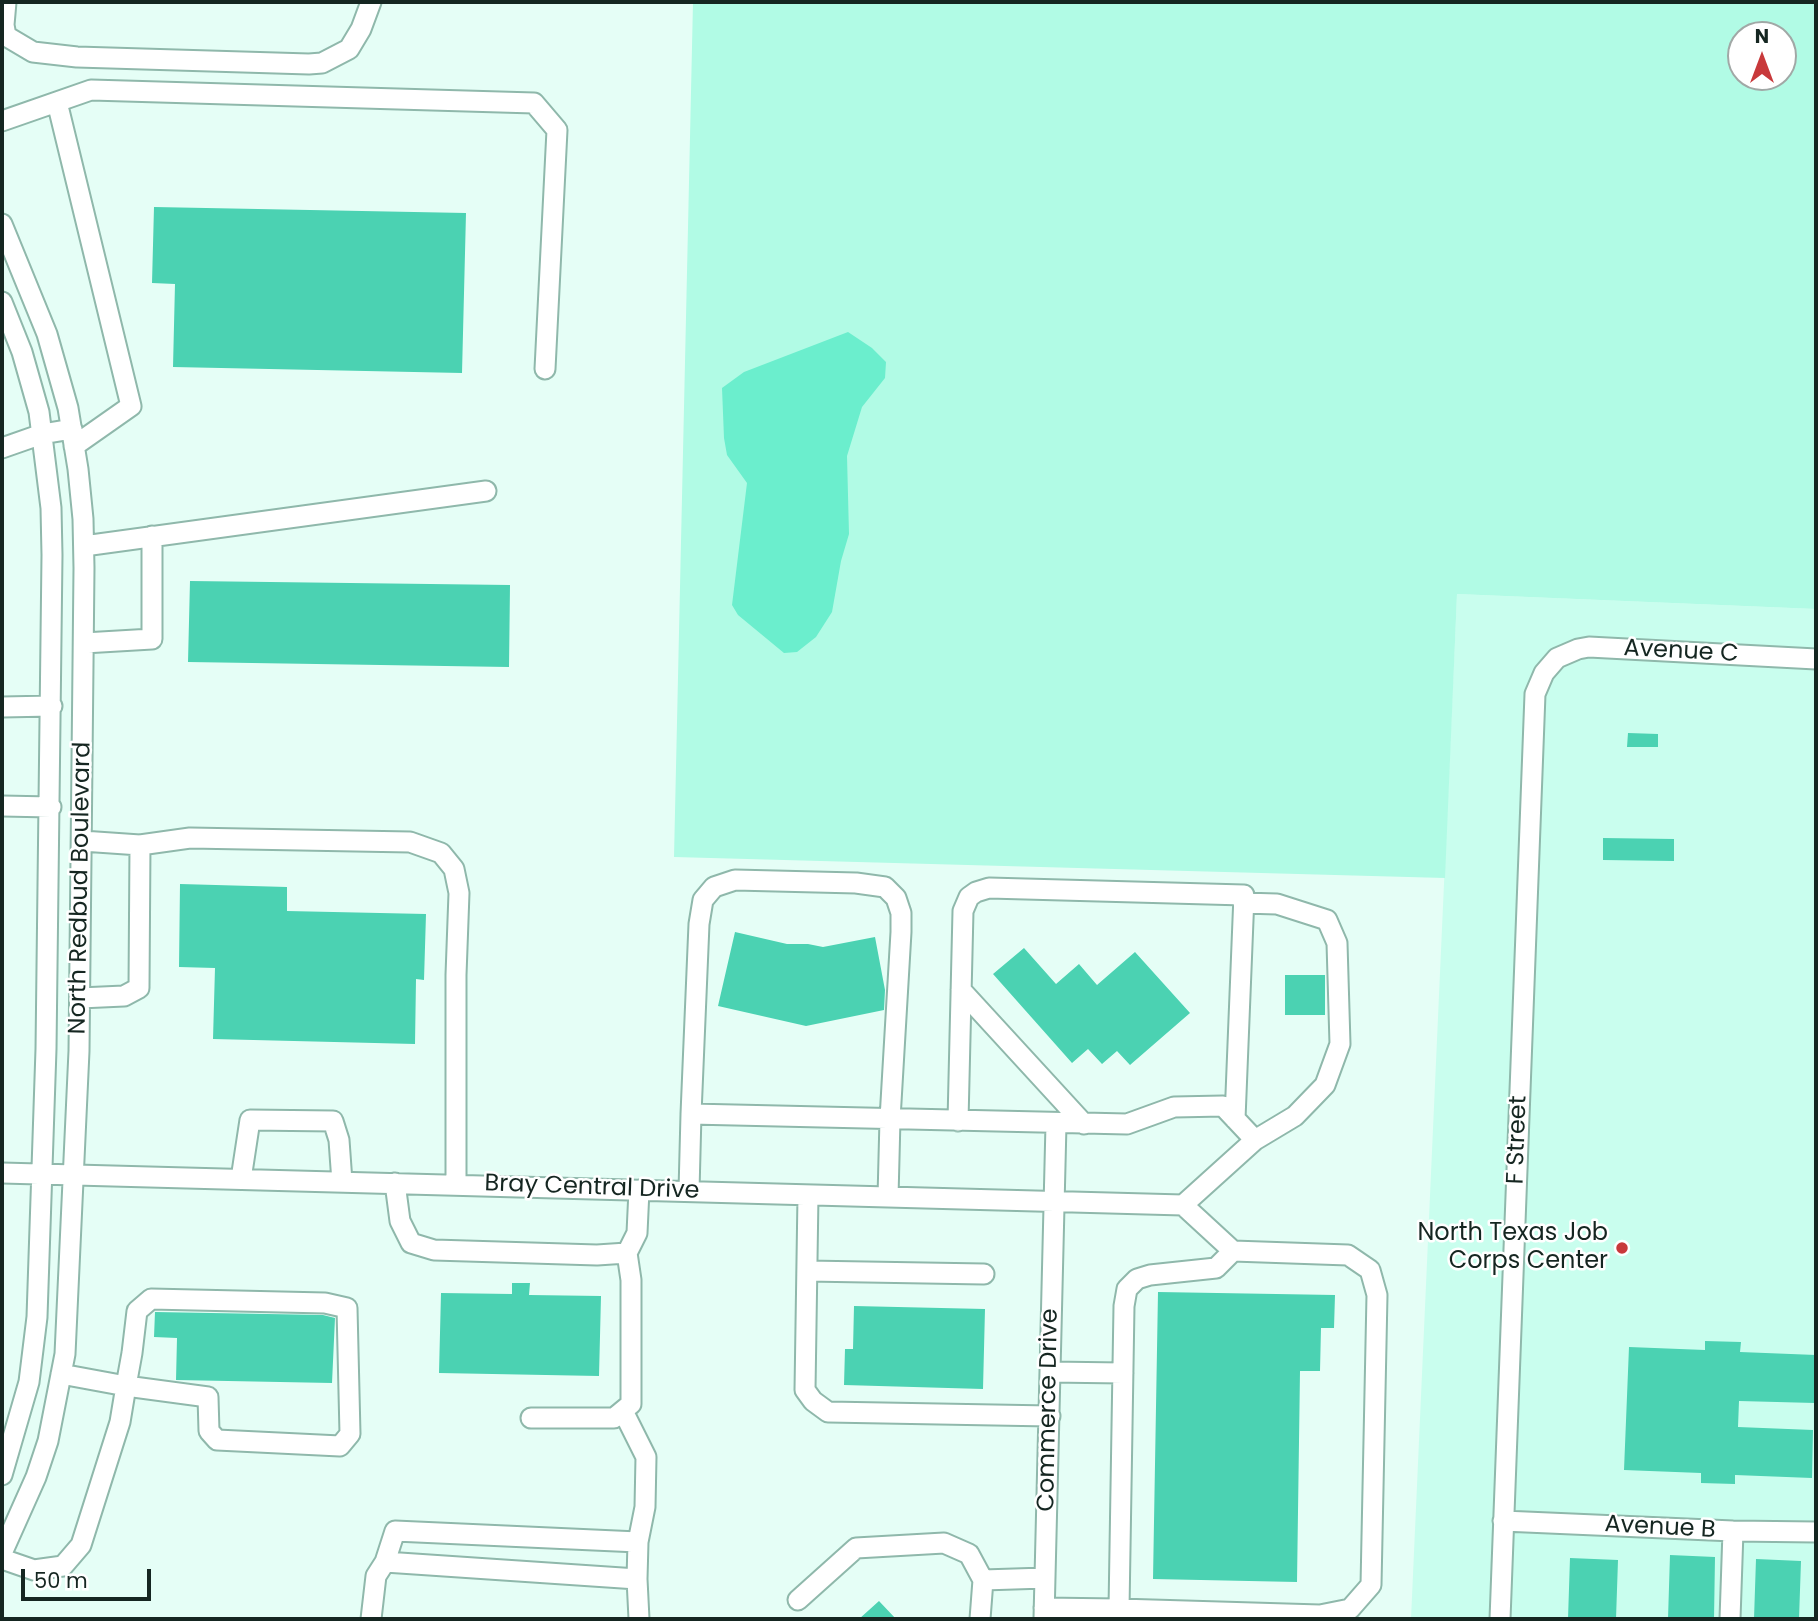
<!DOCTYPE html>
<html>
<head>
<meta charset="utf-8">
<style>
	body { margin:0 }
	#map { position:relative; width:1818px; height:1621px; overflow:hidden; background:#e5fef6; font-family:Poppins,sans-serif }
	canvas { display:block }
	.frame { position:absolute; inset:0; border:4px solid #152621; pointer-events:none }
	.north { position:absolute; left:1727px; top:21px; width:70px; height:70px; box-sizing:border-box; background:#fff; border:2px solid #a1a8a6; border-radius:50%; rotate:0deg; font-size:19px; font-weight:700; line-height:28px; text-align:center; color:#152621 }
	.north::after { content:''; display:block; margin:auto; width:24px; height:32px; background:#c8393b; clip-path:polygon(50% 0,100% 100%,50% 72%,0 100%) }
	.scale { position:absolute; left:21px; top:1569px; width:130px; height:32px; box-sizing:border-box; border:4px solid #152621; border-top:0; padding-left:9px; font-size:21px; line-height:24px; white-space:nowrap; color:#152621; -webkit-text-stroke:5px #fff; paint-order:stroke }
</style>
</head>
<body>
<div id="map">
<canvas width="1818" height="1621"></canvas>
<div class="frame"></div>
<div class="north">N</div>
<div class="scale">50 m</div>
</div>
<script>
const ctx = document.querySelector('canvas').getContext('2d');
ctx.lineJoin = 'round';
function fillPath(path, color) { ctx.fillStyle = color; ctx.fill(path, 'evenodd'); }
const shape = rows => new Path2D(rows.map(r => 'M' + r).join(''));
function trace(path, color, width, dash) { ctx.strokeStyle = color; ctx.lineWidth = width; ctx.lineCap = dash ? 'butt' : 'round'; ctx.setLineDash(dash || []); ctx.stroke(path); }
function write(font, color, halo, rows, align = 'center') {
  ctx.font = font + ' Poppins,sans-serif'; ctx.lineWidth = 5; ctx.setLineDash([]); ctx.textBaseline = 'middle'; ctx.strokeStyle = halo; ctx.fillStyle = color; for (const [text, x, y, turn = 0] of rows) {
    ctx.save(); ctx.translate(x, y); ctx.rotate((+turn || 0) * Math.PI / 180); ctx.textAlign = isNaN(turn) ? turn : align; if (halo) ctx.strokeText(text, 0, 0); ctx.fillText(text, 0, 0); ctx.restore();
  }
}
const built = shape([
	[1457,594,1816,609,1816,1619,1411,1619]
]);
const green = shape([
	[693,2,1816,2,1816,609,1457,594,1445,878,674,857],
	[1741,35,1783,35,1783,77,1741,77]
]);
const water = shape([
	[848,332,872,348,886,362,885,378,862,407,847,456,849,534,841,561,832,612,816,637,797,652,784,653,738,615,732,605,747,483,727,455,724,438,722,388,744,372]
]);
const building = shape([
	[154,207,466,213,462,373,173,367,175,284,152,283],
	[190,581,510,585,509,667,188,662],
	[1628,733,1658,734,1658,747,1627,747],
	[1603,838,1674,839,1674,861,1603,860],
	[180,884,287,887,287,911,426,914,424,980,416,979,415,1044,213,1039,215,968,179,967],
	[735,932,787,944,808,944,823,947,875,937,885,990,884,1010,806,1026,718,1006],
	[1024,948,1056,984,1079,964,1097,985,1135,952,1190,1013,1130,1065,1117,1051,1102,1064,1088,1049,1072,1063,993,974],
	[1285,975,1325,975,1325,1015,1285,1015],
	[512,1283,530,1283,529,1295,601,1296,599,1376,439,1373,441,1293,512,1294],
	[1158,1292,1335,1295,1334,1328,1321,1328,1320,1371,1300,1371,1297,1582,1153,1579],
	[854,1306,985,1309,983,1389,844,1385,845,1349,853,1349],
	[155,1312,323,1315,335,1318,332,1383,176,1380,177,1338,154,1337],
	[1705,1341,1741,1342,1740,1352,1816,1355,1815,1403,1739,1401,1738,1427,1813,1430,1812,1478,1735,1475,1735,1484,1701,1483,1701,1473,1624,1470,1629,1347,1705,1350],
	[1670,1555,1715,1557,1714,1619,1668,1619],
	[1570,1558,1618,1560,1616,1619,1568,1619],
	[1756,1559,1801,1561,1799,1619,1754,1619],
	[879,1601,896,1619,859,1619]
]);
const minor = shape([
	[6,2,4,25,6,36,33,52,77,57,309,64,322,63,349,49,361,29,371,2],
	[57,102,131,406,74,446],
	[2,121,91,90,534,103,557,130,545,369],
	[2,224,47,334,68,408,78,469,83,519,84,568,79,1051,65,1354,48,1441,36,1477,2,1553],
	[2,302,22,352,39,412,51,508,52,555,46,1049,37,1317,29,1382,2,1475],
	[2,448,42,434,72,429],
	[84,546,486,491],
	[84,643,152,639,152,536],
	[2,707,52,706],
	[2,806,51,807],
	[82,841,140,845,190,838,410,842,441,853,454,869,459,893,456,975,456,1184],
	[1243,903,1277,904,1327,920,1337,943,1340,1044,1325,1085,1295,1116,1255,1140],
	[961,990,1084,1124],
	[80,998,124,996,139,988,140,845],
	[691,1114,699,924,703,900,714,887,735,880,856,883,885,887,896,898,901,913,901,932,890,1119,888,1197],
	[958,1121,963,911,969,897,976,892,989,888,1244,895,1235,1119],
	[2,1173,1183,1205],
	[241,1179,250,1120,333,1121,339,1140,342,1182],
	[395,1183,400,1221,411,1243,434,1250,597,1255,627,1253,637,1233,639,1190],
	[689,1191,691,1114,1127,1124,1174,1107,1223,1106,1255,1140,1183,1205],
	[808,1195,805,1390,813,1401,828,1412,1050,1416],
	[807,1271,984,1274],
	[1050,1372,1123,1373],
	[623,1411,646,1457,645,1507,638,1542],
	[531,1418,614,1418,631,1404,631,1280,627,1253],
	[1503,1521,1733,1531,1816,1532],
	[2,1559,34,1570,63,1566,81,1545,120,1422,126,1386,132,1353,137,1311,151,1299,325,1303,347,1308,350,1434,340,1446,217,1440,209,1431,208,1397,126,1386,61,1374],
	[385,1562,395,1531,638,1542,637,1579],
	[798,1600,856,1548,944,1543,969,1554,983,1580,1045,1578],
	[1044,1608,1119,1609,1124,1306,1127,1289,1137,1279,1150,1275,1216,1268,1233,1251,1183,1205],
	[1119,1609,1320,1615,1350,1609,1371,1585,1377,1295,1370,1270,1348,1255,1233,1251],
	[1044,1618,1056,1124],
	[371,1619,376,1576,385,1562,637,1579,639,1619],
	[980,1619,983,1580],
	[1500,1619,1535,694,1544,673,1557,658,1578,649,1589,647,1816,659],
	[1730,1619,1733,1531]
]);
const markers = [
	[1622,1248,7,"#c8393b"]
];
const streetNames = [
	["Avenue C",1681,652,3],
	["North Redbud Boulevard",81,888,-89],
	["F Street",1518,1140,-88],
	["Bray Central Drive",592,1188,2],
	["Commerce Drive",1049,1410,-89],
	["Avenue B",1660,1528,3]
];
const poiNames = [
	["North Texas Job",1608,1234],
	["Corps Center",1608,1262]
];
fillPath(built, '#c9feee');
fillPath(green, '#b1fbe5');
fillPath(water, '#6beecd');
fillPath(building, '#4bd2b2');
trace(minor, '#8fb8ab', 23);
trace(minor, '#fff', 19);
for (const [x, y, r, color] of markers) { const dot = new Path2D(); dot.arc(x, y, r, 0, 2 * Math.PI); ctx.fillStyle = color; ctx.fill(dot); trace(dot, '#fff', 2.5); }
write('24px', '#152621', '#fff', streetNames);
write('24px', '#152621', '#fff', poiNames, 'right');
</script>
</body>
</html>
